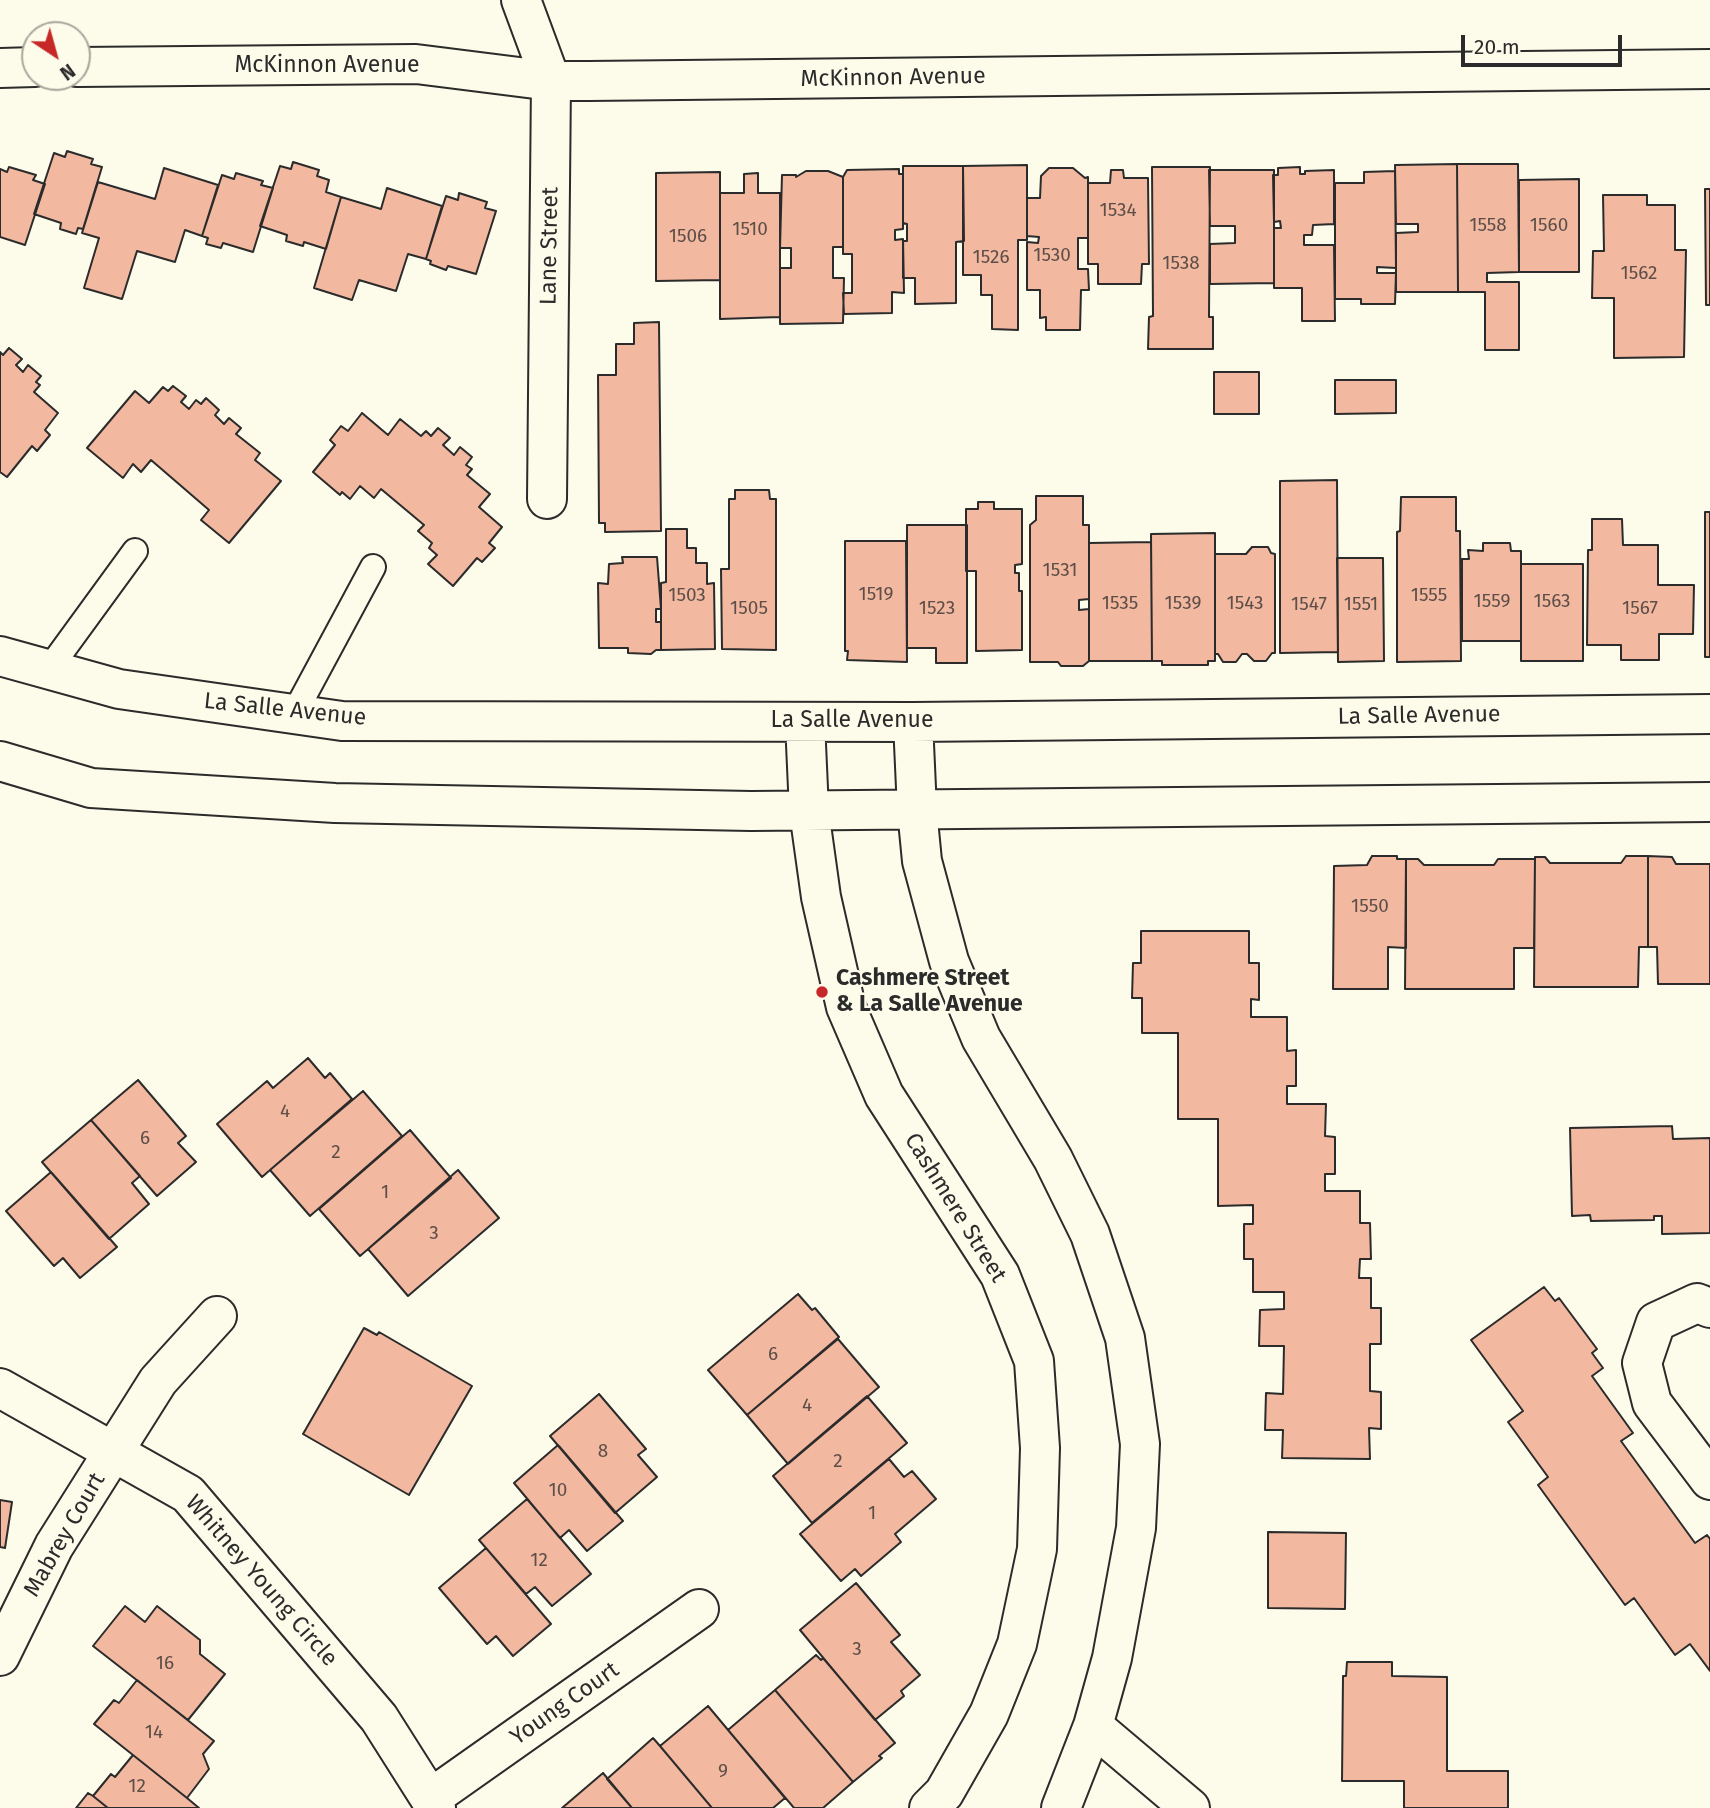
<!DOCTYPE html>
<html>
<head>
<meta charset="utf-8">
<style>
	body { margin:0 }
	#map { position:relative; width:1710px; height:1808px; overflow:hidden; background:#fdfbea; font-family:"Fira Sans",sans-serif }
	canvas { display:block }
	.north { position:absolute; left:21px; top:21px; width:70px; height:70px; box-sizing:border-box; background:#fdfbea; border:2px solid #a9a89e; border-radius:50%; rotate:144deg; font-size:19px; font-weight:700; line-height:28px; text-align:center; color:#2b2b2b }
	.north::after { content:''; display:block; margin:auto; width:24px; height:32px; background:#c62828; clip-path:polygon(50% 0,100% 100%,50% 72%,0 100%) }
	.scale { position:absolute; left:1461px; top:35px; width:161px; height:32px; box-sizing:border-box; border:4px solid #2b2b2b; border-top:0; padding-left:9px; font-size:21px; line-height:24px; white-space:nowrap; color:#2b2b2b; -webkit-text-stroke:5px #fdfbea; paint-order:stroke }
</style>
</head>
<body>
<div id="map">
<canvas width="1710" height="1808"></canvas>
<div class="north">N</div>
<div class="scale">20 m</div>
</div>
<script>
const ctx = document.querySelector('canvas').getContext('2d');
ctx.lineJoin = 'round';
function fillPath(path, color) { ctx.fillStyle = color; ctx.fill(path, 'evenodd'); }
const shape = rows => new Path2D(rows.map(r => 'M' + r).join(''));
function trace(path, color, width, dash) { ctx.strokeStyle = color; ctx.lineWidth = width; ctx.lineCap = dash ? 'butt' : 'round'; ctx.setLineDash(dash || []); ctx.stroke(path); }
function write(font, color, halo, rows, align = 'center') {
  ctx.font = font + ' "Fira Sans",sans-serif'; ctx.lineWidth = 5; ctx.setLineDash([]); ctx.textBaseline = 'middle'; ctx.strokeStyle = halo; ctx.fillStyle = color; for (const [text, x, y, turn = 0] of rows) {
    ctx.save(); ctx.translate(x, y); ctx.rotate((+turn || 0) * Math.PI / 180); ctx.textAlign = isNaN(turn) ? turn : align; if (halo) ctx.strokeText(text, 0, 0); ctx.fillText(text, 0, 0); ctx.restore();
  }
}
const building = shape([
	[67,151,93,159,91,164,102,167,83,229,78,228,76,234,60,229,61,223,34,214,54,153,65,157,67,151],
	[293,162,319,170,317,176,329,180,326,192,341,197,326,249,304,242,303,246,286,241,287,235,260,226,280,166,291,169,293,162],
	[1457,164,1458,292,1396,292,1396,233,1418,232,1418,224,1396,224,1395,165,1457,164],
	[1457,164,1518,164,1519,272,1487,273,1487,282,1519,282,1519,350,1485,350,1485,292,1458,292,1457,164],
	[1027,165,1027,240,1018,240,1018,330,992,329,992,295,981,295,981,275,963,275,963,166,1027,165],
	[903,166,963,166,964,241,956,242,956,303,915,304,915,278,903,278,903,241,907,241,907,224,903,223,903,166],
	[9,167,36,175,33,180,45,184,25,245,0,237,0,169,7,172,9,167],
	[1152,167,1210,167,1209,317,1213,317,1213,349,1148,349,1149,317,1153,316,1152,167],
	[1300,167,1300,174,1305,174,1305,171,1334,170,1334,224,1313,225,1312,235,1304,235,1304,245,1334,245,1335,321,1302,321,1302,288,1274,288,1274,228,1281,228,1280,221,1274,222,1273,175,1278,175,1278,168,1300,167],
	[164,168,218,185,202,236,185,230,175,262,137,251,122,299,84,288,99,238,82,233,98,182,155,199,164,168],
	[1049,168,1073,168,1085,178,1088,177,1088,238,1078,238,1078,269,1088,269,1089,290,1081,290,1080,330,1046,330,1046,317,1040,318,1040,290,1027,290,1027,242,1038,243,1039,237,1027,236,1027,198,1040,198,1041,176,1049,168],
	[899,169,899,174,903,174,903,229,895,230,895,240,903,239,904,293,892,292,892,313,844,314,843,293,852,293,852,254,843,254,843,177,847,170,899,169],
	[1111,170,1123,170,1124,178,1148,178,1149,264,1142,264,1141,284,1098,284,1098,264,1088,264,1088,183,1110,183,1111,170],
	[1209,170,1274,170,1274,283,1210,284,1210,244,1235,243,1235,226,1210,226,1209,170],
	[806,171,828,171,843,177,843,247,833,247,833,278,844,278,843,323,780,324,780,268,791,268,791,248,780,248,782,175,796,175,796,177,806,171],
	[1395,171,1396,268,1377,267,1377,273,1396,273,1395,304,1361,304,1361,299,1335,299,1335,183,1364,183,1364,172,1395,171],
	[720,172,720,280,656,281,656,173,720,172],
	[236,173,263,181,261,185,273,188,253,252,223,243,221,248,206,244,208,238,202,236,222,175,234,179,236,173],
	[758,173,758,193,780,193,780,317,720,319,720,193,744,193,744,174,758,173],
	[1579,179,1579,272,1519,272,1519,180,1579,179],
	[387,188,442,206,426,259,408,254,396,291,359,280,352,300,314,288,341,197,381,209,387,188],
	[1705,189,1710,189,1710,305,1706,305,1705,189],
	[459,193,487,202,485,208,496,211,476,274,448,266,446,270,430,264,431,261,426,259,446,196,458,200,459,193],
	[1603,195,1647,195,1647,205,1675,205,1675,250,1686,250,1684,357,1614,358,1614,298,1592,298,1593,251,1604,251,1603,195],
	[659,322,661,531,605,532,605,523,599,523,598,375,616,375,616,344,634,344,634,323,659,322],
	[9,348,22,359,16,365,23,372,28,365,41,376,36,382,40,385,34,392,58,413,45,430,50,435,37,451,32,446,7,477,0,472,0,352,3,355,9,348],
	[1214,372,1259,372,1259,414,1214,414,1214,372],
	[1335,380,1396,380,1396,413,1335,414,1335,380],
	[173,386,186,396,181,402,189,409,196,400,201,404,206,398,219,410,215,415,224,424,229,418,241,428,236,434,260,453,255,460,281,481,229,543,201,520,209,510,151,460,141,472,133,464,123,478,87,448,135,391,149,403,163,387,168,391,173,386],
	[362,413,388,435,400,419,421,436,426,431,431,436,438,428,450,438,443,445,454,455,460,447,472,457,466,465,472,469,467,475,490,494,479,507,502,527,489,543,495,548,482,562,477,558,453,586,428,564,437,555,429,548,432,543,418,531,424,525,381,489,374,498,360,486,350,499,342,492,340,495,313,472,335,445,330,440,341,426,348,431,362,413],
	[1337,480,1338,652,1280,653,1280,481,1337,480],
	[735,490,769,490,770,499,776,499,776,650,722,649,721,569,729,569,729,499,735,499,735,490],
	[1036,496,1083,496,1083,525,1089,525,1089,599,1079,600,1079,610,1089,609,1089,661,1083,666,1061,666,1058,662,1030,662,1030,525,1036,520,1036,496],
	[1401,497,1456,497,1456,531,1460,531,1461,661,1397,662,1397,532,1400,531,1401,497],
	[978,502,994,502,994,509,1022,509,1022,564,1015,565,1015,573,1019,573,1019,591,1022,591,1022,650,976,651,976,571,966,571,966,509,978,509,978,502],
	[1705,512,1710,512,1710,657,1705,657,1705,512],
	[1592,519,1622,519,1623,545,1658,545,1658,585,1694,585,1693,634,1659,634,1659,660,1621,660,1621,645,1587,645,1588,550,1592,550,1592,519],
	[907,525,967,525,967,663,936,663,936,648,907,648,907,525],
	[666,529,687,529,687,548,696,548,696,563,707,563,707,584,714,583,715,649,661,650,661,583,666,582,666,529],
	[1215,533,1215,661,1208,661,1208,665,1162,665,1162,661,1152,661,1151,534,1215,533],
	[845,541,906,541,907,662,847,660,848,651,845,651,845,541],
	[1151,542,1152,661,1089,661,1089,543,1151,542],
	[1483,543,1510,543,1511,551,1521,551,1521,641,1462,641,1462,559,1469,559,1468,550,1483,551,1483,543],
	[1252,547,1268,547,1271,553,1275,554,1275,653,1272,653,1266,661,1254,661,1247,654,1242,654,1236,662,1223,662,1218,654,1215,654,1215,554,1246,554,1252,547],
	[622,557,657,557,661,609,656,609,656,622,661,622,661,650,656,650,651,654,628,653,628,648,599,648,598,583,608,584,609,564,623,563,622,557],
	[1337,558,1383,558,1384,661,1338,662,1337,558],
	[1521,564,1583,564,1583,661,1521,661,1521,564],
	[1372,856,1397,856,1397,859,1406,859,1406,948,1388,947,1388,989,1333,989,1334,866,1367,865,1372,856],
	[1626,856,1648,856,1648,947,1639,947,1638,987,1534,987,1535,857,1545,857,1550,863,1621,863,1626,856],
	[1648,856,1672,857,1676,864,1710,864,1710,984,1658,984,1657,947,1648,947,1648,856],
	[1406,859,1418,859,1424,865,1494,865,1498,859,1535,859,1534,948,1514,948,1514,989,1405,989,1406,859],
	[1141,931,1249,931,1249,963,1259,963,1259,1000,1251,999,1251,1017,1287,1017,1287,1051,1296,1050,1296,1086,1287,1086,1287,1104,1326,1104,1325,1136,1335,1137,1335,1174,1325,1174,1325,1191,1360,1191,1360,1223,1370,1223,1371,1259,1360,1259,1359,1278,1371,1278,1371,1308,1381,1308,1381,1344,1370,1344,1370,1391,1381,1392,1381,1429,1369,1428,1370,1459,1282,1458,1283,1430,1265,1430,1266,1393,1283,1394,1284,1346,1259,1346,1260,1310,1284,1309,1284,1292,1253,1292,1253,1259,1244,1259,1244,1224,1253,1224,1253,1205,1218,1206,1218,1119,1178,1119,1178,1033,1142,1033,1142,998,1132,998,1133,963,1141,963,1141,931],
	[308,1058,325,1078,330,1073,352,1099,262,1177,217,1124,267,1081,273,1088,308,1058],
	[138,1080,186,1136,178,1143,196,1162,157,1196,91,1120,138,1080],
	[363,1091,402,1136,310,1216,270,1170,363,1091],
	[91,1120,140,1176,132,1183,149,1204,109,1239,42,1162,91,1120],
	[1672,1126,1673,1139,1710,1138,1710,1233,1662,1234,1662,1216,1654,1216,1654,1220,1591,1221,1590,1215,1572,1216,1570,1128,1672,1126],
	[410,1130,451,1178,360,1256,319,1209,410,1130],
	[458,1170,499,1218,408,1296,368,1249,458,1170],
	[51,1172,117,1247,80,1278,63,1258,54,1266,6,1211,51,1172],
	[1544,1287,1555,1301,1559,1298,1597,1349,1592,1353,1603,1368,1592,1376,1633,1433,1621,1441,1695,1543,1707,1535,1710,1539,1710,1671,1690,1644,1675,1655,1634,1598,1625,1605,1538,1485,1548,1477,1508,1422,1523,1411,1471,1340,1544,1287],
	[798,1294,812,1310,815,1308,839,1337,747,1415,708,1370,798,1294],
	[364,1328,377,1335,379,1332,472,1386,409,1495,303,1434,364,1328],
	[838,1339,879,1387,788,1464,747,1415,838,1339],
	[599,1394,646,1449,638,1455,657,1477,615,1513,550,1436,599,1394],
	[867,1396,907,1443,812,1523,773,1476,867,1396],
	[558,1445,623,1521,587,1551,569,1530,560,1538,514,1483,558,1445],
	[889,1459,904,1477,912,1471,936,1499,895,1534,901,1542,861,1576,855,1569,841,1581,800,1534,889,1459],
	[527,1499,591,1574,552,1606,535,1587,526,1594,479,1540,527,1499],
	[0,1500,12,1502,5,1548,0,1547,0,1500],
	[1268,1532,1346,1533,1345,1609,1268,1608,1268,1532],
	[486,1548,551,1624,513,1656,496,1636,487,1644,439,1588,486,1548],
	[856,1583,900,1635,891,1642,920,1675,901,1691,904,1696,875,1720,800,1630,856,1583],
	[125,1606,145,1622,157,1606,200,1640,200,1654,225,1674,188,1720,93,1646,125,1606],
	[816,1655,821,1660,823,1658,895,1743,879,1756,882,1758,853,1782,775,1690,816,1655],
	[1347,1662,1392,1662,1392,1676,1447,1677,1447,1771,1508,1771,1508,1808,1404,1808,1404,1781,1342,1781,1343,1676,1346,1676,1347,1662],
	[137,1680,214,1741,203,1754,209,1769,187,1798,94,1724,114,1700,119,1703,137,1680],
	[775,1690,853,1782,823,1808,794,1808,728,1730,775,1690],
	[708,1706,785,1798,773,1808,712,1808,660,1746,708,1706],
	[653,1738,660,1746,712,1808,632,1808,607,1779,653,1738],
	[133,1755,187,1798,199,1808,108,1808,93,1796,111,1774,115,1777,133,1755],
	[603,1773,632,1808,562,1808,603,1773],
	[88,1793,93,1796,108,1808,76,1808,88,1793]
]);
const service = shape([
	[49,669,135,551],
	[294,714,373,567]
]);
const minor = shape([
	[521,0,551,81,547,499],
	[77,67,416,64,551,81,588,81,1710,69],
	[0,68,35,67],
	[0,656,119,689,342,721,913,722,1710,714],
	[805,722,809,811,821,897,846,1007,884,1095,1000,1275,1034,1361,1040,1448,1037,1549,1017,1644,989,1714,944,1793,929,1808],
	[913,722,917,810,922,861,949,961,981,1038,1053,1159,1090,1234,1125,1338,1140,1444,1136,1528,1112,1658,1093,1726,1061,1808],
	[0,761,91,788,335,803,751,811,1710,802],
	[1710,1308,1697,1303,1656,1322,1642,1363,1652,1403,1710,1480],
	[0,1388,188,1494,379,1718,436,1808],
	[0,1656,54,1546,158,1381,217,1316],
	[1093,1726,1190,1808],
	[431,1798,699,1609]
]);
const markers = [
	[822,992,7,"#c62828"]
];
const numberNames = [
	["1534",1118,211],
	["1558",1488,226],
	["1560",1549,226],
	["1510",750,230],
	["1506",688,237],
	["1530",1052,256],
	["1526",991,258],
	["1538",1181,264],
	["1562",1639,274],
	["1531",1060,571],
	["1519",876,595],
	["1503",687,596],
	["1555",1429,596],
	["1559",1492,602],
	["1563",1552,602],
	["1535",1120,604],
	["1539",1183,604],
	["1543",1245,604],
	["1547",1309,605],
	["1551",1361,605],
	["1505",749,609],
	["1523",937,609],
	["1567",1640,609],
	["1550",1370,907],
	["4",285,1112],
	["6",145,1139],
	["2",336,1153],
	["1",385,1193],
	["3",434,1234],
	["6",773,1355],
	["4",807,1406],
	["8",603,1452],
	["2",838,1462],
	["10",558,1491],
	["1",872,1514],
	["12",539,1561],
	["3",857,1650],
	["16",165,1664],
	["14",154,1733],
	["9",723,1772],
	["12",137,1787]
];
const streetNames = [
	["McKinnon Avenue",327,66],
	["McKinnon Avenue",893,78,-1],
	["Lane Street",550,246,-89],
	["La Salle Avenue",285,710,6],
	["La Salle Avenue",1419,716,-1],
	["La Salle Avenue",852,721],
	["Cashmere Street",955,1208,58],
	["Mabrey Court",65,1535,-60],
	["Whitney Young Circle",261,1581,49],
	["Young Court",565,1704,-35]
];
const poiNames = [
	["Cashmere Street",836,979],
	["& La Salle Avenue",836,1005]
];
fillPath(building, '#f2b8a0');
trace(building, '#2b2b2b', 2);
trace(service, '#2b2b2b', 28);
trace(minor, '#2b2b2b', 42);
trace(service, '#fdfbea', 24);
trace(minor, '#fdfbea', 38);
for (const [x, y, r, color] of markers) { const dot = new Path2D(); dot.arc(x, y, r, 0, 2 * Math.PI); ctx.fillStyle = color; ctx.fill(dot); trace(dot, '#fdfbea', 2.5); }
write('19px', '#5d4e48', null, numberNames);
write('23px', '#2b2b2b', '#fdfbea', streetNames);
write('bold 23px', '#2b2b2b', '#fdfbea', poiNames, 'left');
</script>
</body>
</html>
